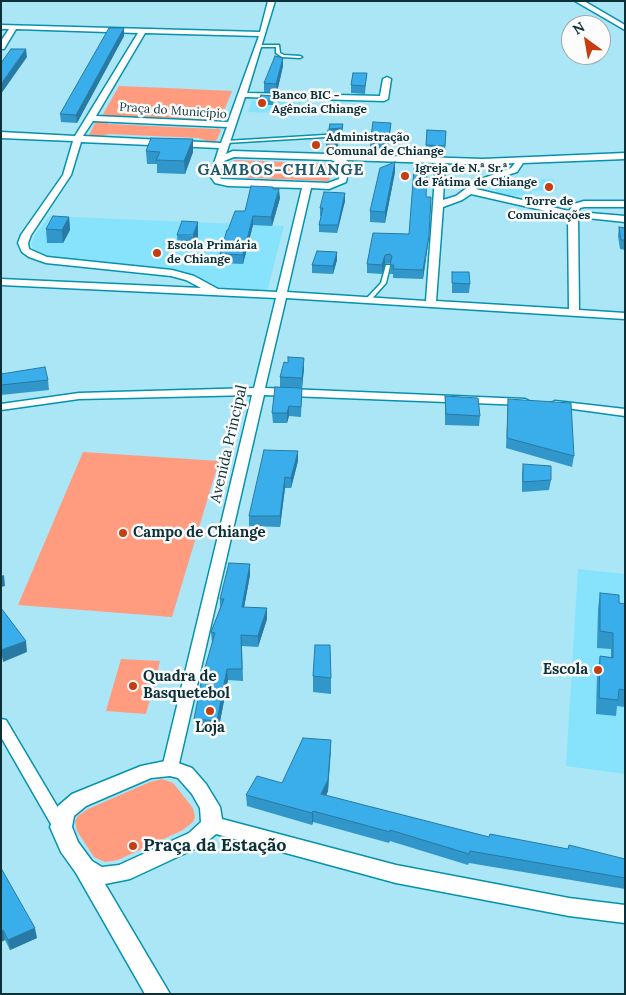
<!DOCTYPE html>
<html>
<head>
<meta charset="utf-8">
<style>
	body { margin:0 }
	#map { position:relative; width:626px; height:995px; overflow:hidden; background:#aae6f6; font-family:Lora,serif }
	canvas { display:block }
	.frame { position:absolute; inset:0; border:2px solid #0b3038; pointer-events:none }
	.north { position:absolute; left:561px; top:15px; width:50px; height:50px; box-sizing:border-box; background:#fcfcfc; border:1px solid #9caaae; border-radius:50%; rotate:328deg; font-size:14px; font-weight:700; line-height:20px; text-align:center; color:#0b3038 }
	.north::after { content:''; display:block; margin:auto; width:18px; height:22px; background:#c53d10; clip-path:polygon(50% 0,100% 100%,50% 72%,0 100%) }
</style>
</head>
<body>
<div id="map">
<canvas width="626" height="995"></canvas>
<div class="frame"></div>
<div class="north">N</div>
</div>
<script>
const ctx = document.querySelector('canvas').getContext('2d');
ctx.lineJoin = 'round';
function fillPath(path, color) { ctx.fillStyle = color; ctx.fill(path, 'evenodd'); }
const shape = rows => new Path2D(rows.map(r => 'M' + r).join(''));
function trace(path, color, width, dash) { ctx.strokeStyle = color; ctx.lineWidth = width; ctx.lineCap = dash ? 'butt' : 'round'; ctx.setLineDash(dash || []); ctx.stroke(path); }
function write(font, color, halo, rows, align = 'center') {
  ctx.font = font + ' Lora,serif'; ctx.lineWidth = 5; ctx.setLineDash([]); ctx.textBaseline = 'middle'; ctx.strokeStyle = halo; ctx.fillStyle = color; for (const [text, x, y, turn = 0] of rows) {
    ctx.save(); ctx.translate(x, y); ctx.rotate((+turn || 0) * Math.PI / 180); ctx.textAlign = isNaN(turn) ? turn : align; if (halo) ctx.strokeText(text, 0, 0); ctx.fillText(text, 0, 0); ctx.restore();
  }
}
const built = shape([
	[252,100,301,102,298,114,248,112],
	[553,179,557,190,532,191,533,195,497,196,492,181],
	[49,216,284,226,267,292,221,290,193,275,175,270,57,259,42,255,34,251,31,244,35,235],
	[578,569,625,574,625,774,566,766]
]);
const green = shape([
	[119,86,167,88,232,91,220,121,102,116],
	[100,121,108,122,108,124,216,129,217,128,221,130,216,141,212,143,199,138,109,134,98,137,89,135,95,123],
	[234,160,284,162,332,164,329,181,228,177],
	[83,452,219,461,172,617,18,605],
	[121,659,160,661,146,714,106,711],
	[162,779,173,783,193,808,195,817,193,822,183,830,118,860,105,862,94,857,77,831,75,821,78,816,88,809,150,782]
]);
const service = shape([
	[258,45,279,45,280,53,284,55,300,56,302,57,300,58,282,57,276,53,276,47,258,47,258,45],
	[341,134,343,135,342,136,226,143,224,142,226,141,341,134],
	[386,265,390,265,390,266,386,283,369,302,365,302,365,300,381,283,386,265]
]);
const minor = shape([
	[268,1,275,1,247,93,380,96,383,79,387,77,391,79,388,99,384,101,245,97,226,154,233,151,483,159,625,153,625,159,523,163,517,172,495,179,476,189,569,211,574,204,584,201,625,201,625,207,584,207,580,208,578,212,625,216,625,222,578,217,579,310,625,313,625,319,286,298,265,388,525,399,531,402,525,405,264,395,178,768,175,772,170,774,165,772,162,768,252,395,79,399,1,410,1,404,79,393,254,388,276,298,1,285,1,279,201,288,186,280,171,276,46,263,29,257,22,252,18,243,21,235,63,175,73,141,1,138,1,132,75,136,138,33,16,29,4,49,1,49,1,41,9,29,1,29,1,25,260,32,268,1],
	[145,33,259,36,228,122,96,116,145,33],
	[93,121,227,127,221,143,83,136,93,121],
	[81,142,219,148,210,176,215,183,228,186,302,188,277,292,218,289,194,276,172,270,47,257,29,249,28,243,31,235,71,175,81,142],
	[234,157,331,160,341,164,339,179,328,183,221,179,219,176,224,161,234,157],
	[346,160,436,163,426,301,287,292,311,188,329,189,346,182,350,163,346,160],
	[445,163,483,165,515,163,511,168,476,181,456,196,443,200,445,163],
	[471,194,568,216,569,309,436,301,443,207,462,200,471,194],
	[575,1,584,1,625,25,625,30,575,1],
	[555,401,625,409,625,416,551,406,549,404,555,401],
	[1,719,6,720,67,823,69,827,67,831,61,833,55,831,1,737,1,719]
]);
const tertiary = shape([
	[170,760,192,768,206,784,220,807,222,819,396,865,569,898,625,905,625,923,569,916,396,883,216,834,203,845,130,879,105,884,170,994,145,994,76,873,61,852,50,827,58,806,72,794,141,766,170,760],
	[170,776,178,778,192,794,200,808,201,822,189,833,119,865,102,867,92,861,78,842,72,827,74,816,86,806,151,778,170,776]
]);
const wall = shape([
	[124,28,124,36,77,123,61,122,60,114],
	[283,58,283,66,277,92,264,92,264,83],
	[367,73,365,94,351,93,351,85],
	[274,96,274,100,273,105,259,105,259,101],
	[391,123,388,151,370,151,370,143],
	[330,124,343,124,343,129,342,132,340,132,340,138,336,152,326,152,326,144],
	[427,130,446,131,445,154,425,154],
	[193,139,193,152,185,174,157,173,157,164,147,164,146,151],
	[395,162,395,172,385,223,370,222,370,211],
	[273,187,273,189,280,198,272,226,253,225,243,264,220,263,220,254,245,211],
	[345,193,345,201,337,233,319,232,319,225,321,216,320,216,320,208],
	[426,197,431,197,428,244,423,279,393,278,393,274,390,274,391,264,390,263,385,264,382,274,367,273,367,264,409,234],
	[69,217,70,230,63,243,47,243,46,229],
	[619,227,625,228,625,250,620,249,618,236],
	[177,235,198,236,194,249,178,248],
	[337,252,337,260,333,274,312,273,312,265],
	[452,272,470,284,469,293,452,293],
	[304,368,302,388,280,387,280,377],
	[1,374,48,380,49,390,1,395],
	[302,388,301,417,289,416,287,423,273,423,272,413],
	[445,396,480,416,479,426,445,425],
	[508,399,574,456,572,467,506,448],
	[298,461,291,488,285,488,280,527,249,526,249,516],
	[523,464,551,480,549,490,522,492,522,474],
	[250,564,250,575,244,608,267,619,258,647,242,646,243,681,228,680,218,732,195,730,194,719,212,643,211,632,220,608,220,599],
	[600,593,619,603,625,604,625,707,617,706,616,716,596,714,597,673,600,656,611,657,611,649,597,648,598,609],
	[313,676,331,678,331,694,313,692],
	[331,751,328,791,326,796,489,837,568,849,625,859,625,889,469,863,468,865,390,841,389,843,313,822,312,825,247,806,246,795,282,783],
	[1,868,37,938,10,950,5,940,1,942]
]);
const shadedWall = shape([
	[124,28,124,36,77,123,76,115],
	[26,49,27,57,1,94,1,84],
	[283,58,283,66,277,92,276,84],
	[340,130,340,138,336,152,336,144],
	[193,139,193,152,185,174,184,161],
	[395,162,395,172,385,223,385,212],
	[279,189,280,198,272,226,271,217],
	[345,193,345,201,337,233,338,225],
	[253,216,253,225,243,264,243,255],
	[69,217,70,230,63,243,62,230],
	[198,222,198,236,194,249,193,235],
	[429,236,428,244,423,279,423,270],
	[337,252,337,260,333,274,333,266],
	[385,255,385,264,382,274,382,265],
	[304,358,304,368,302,388,302,378],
	[289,406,289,416,287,423,287,413],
	[298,451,298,461,291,488,291,478],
	[285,477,285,488,280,527,280,516],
	[250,564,250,575,242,618,242,607],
	[4,575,5,586,1,587,1,576],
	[267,608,267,619,258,647,258,636],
	[26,641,27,652,3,662,1,650],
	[227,669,228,680,218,732,217,721],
	[331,740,328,791,321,806,321,794],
	[313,811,313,822,312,825,312,813],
	[35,928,37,938,10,950,8,940],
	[3,930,5,940,1,942,1,931]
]);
const building = shape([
	[109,28,124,28,76,115,60,114,109,28],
	[11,49,26,49,1,84,1,63,11,49],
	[275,56,283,58,276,84,264,83,275,56],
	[353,73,367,73,365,86,351,85,353,73],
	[261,95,274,96,273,101,259,101,261,95],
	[373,122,391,123,388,144,370,143,373,122],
	[330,124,343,124,342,128,329,129,330,124],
	[328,130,340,130,336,144,326,144,328,130],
	[427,130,446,131,445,146,426,145,427,130],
	[151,138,193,139,184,161,156,160,160,152,146,151,151,138],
	[395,162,385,212,370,211,380,168,395,162],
	[414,169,427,170,426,197,431,197,429,236,423,270,393,269,394,265,390,265,392,256,390,254,385,255,382,265,367,264,373,233,409,234,414,169],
	[251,186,273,187,273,189,279,189,271,217,253,216,243,255,220,254,227,230,228,230,235,211,245,211,251,186],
	[324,192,345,193,338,225,319,225,323,208,320,208,324,192],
	[53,216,69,217,62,230,46,229,53,216],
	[182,221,198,222,193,235,177,235,182,221],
	[619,227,625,228,625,240,621,240,619,227],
	[317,251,337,252,333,266,312,265,317,251],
	[452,272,469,272,470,284,452,283,452,272],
	[288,357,304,358,302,378,280,377,284,362,288,363,288,357],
	[45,367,48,380,1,385,1,374,45,367],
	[275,387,302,388,301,407,289,406,287,413,272,413,275,387],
	[445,396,478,398,480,416,446,414,445,396],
	[508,399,571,403,574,456,507,438,508,399],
	[264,450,298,451,291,478,285,477,280,516,249,516,264,450],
	[523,464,551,466,551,480,523,482,523,464],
	[229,563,250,564,242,607,267,608,258,636,241,635,242,669,227,669,217,721,194,719,202,678,215,633,211,632,224,599,220,599,229,563],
	[600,593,619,595,619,603,625,604,625,690,619,689,618,700,599,698,600,656,613,658,613,633,600,631,600,593],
	[1,608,26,641,1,650,1,608],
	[315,645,330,645,331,678,313,676,315,645],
	[303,738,331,740,328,780,321,794,489,837,490,834,568,849,569,845,625,859,625,878,470,851,469,854,390,830,390,832,313,811,312,813,246,795,257,776,282,783,303,738],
	[1,868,35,928,8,940,3,930,1,931,1,868]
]);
const markers = [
	[262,103,5,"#c53d10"],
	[316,145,5,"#c53d10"],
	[405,176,5,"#c53d10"],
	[549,187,5,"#c53d10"],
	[157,253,5,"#c53d10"],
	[123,533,5,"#c53d10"],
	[598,670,5,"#c53d10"],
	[133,686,5,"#c53d10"],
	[210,711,5,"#c53d10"],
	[133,846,5,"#c53d10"]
];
const farPoinames = [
	["Banco BIC -",272,96],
	["Agência Chiange",272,110],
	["Administração",326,138],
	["Comunal de Chiange",326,152],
	["Igreja de N.ª Sr.ª",415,169],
	["de Fátima de Chiange",415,183],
	["Torre de",549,202,"center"],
	["Comunicações",549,216,"center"],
	["Escola Primária",167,246],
	["de Chiange",167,260]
];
const farStreetnames = [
	["Praça do Município",173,111,4]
];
const streetNames = [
	["Avenida Principal",229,444,-77]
];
const poiNames = [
	["Campo de Chiange",133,533],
	["Escola",588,670,"right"],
	["Quadra de",143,677],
	["Basquetebol",143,694],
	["Loja",210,728,"center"]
];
const farDistrictnames = [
	["GAMBOS-CHIANGE",281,170]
];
const nearPoinames = [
	["Praça da Estação",143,846]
];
fillPath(built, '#87e3fb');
fillPath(green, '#ff9b7f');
trace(service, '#0592ac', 3);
trace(minor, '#0592ac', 3);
trace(tertiary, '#0592ac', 3);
fillPath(service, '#fff');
fillPath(minor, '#fff');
fillPath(tertiary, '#fff');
fillPath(wall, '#3196ca');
fillPath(shadedWall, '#287aa4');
fillPath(building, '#39aeeb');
trace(building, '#287aa4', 1);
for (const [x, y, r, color] of markers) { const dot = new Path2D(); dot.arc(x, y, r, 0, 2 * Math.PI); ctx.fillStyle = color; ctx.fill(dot); trace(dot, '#fcfcfc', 2); }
write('bold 12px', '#0b3038', '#fcfcfc', farPoinames, 'left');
write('12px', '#0b3038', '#fcfcfc', farStreetnames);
write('15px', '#0b3038', '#fcfcfc', streetNames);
write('bold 15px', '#0b3038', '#fcfcfc', poiNames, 'left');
ctx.letterSpacing = '1px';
write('bold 16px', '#1c5867', '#fcfcfc', farDistrictnames);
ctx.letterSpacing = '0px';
write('bold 18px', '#0b3038', '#fcfcfc', nearPoinames, 'left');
</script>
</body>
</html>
